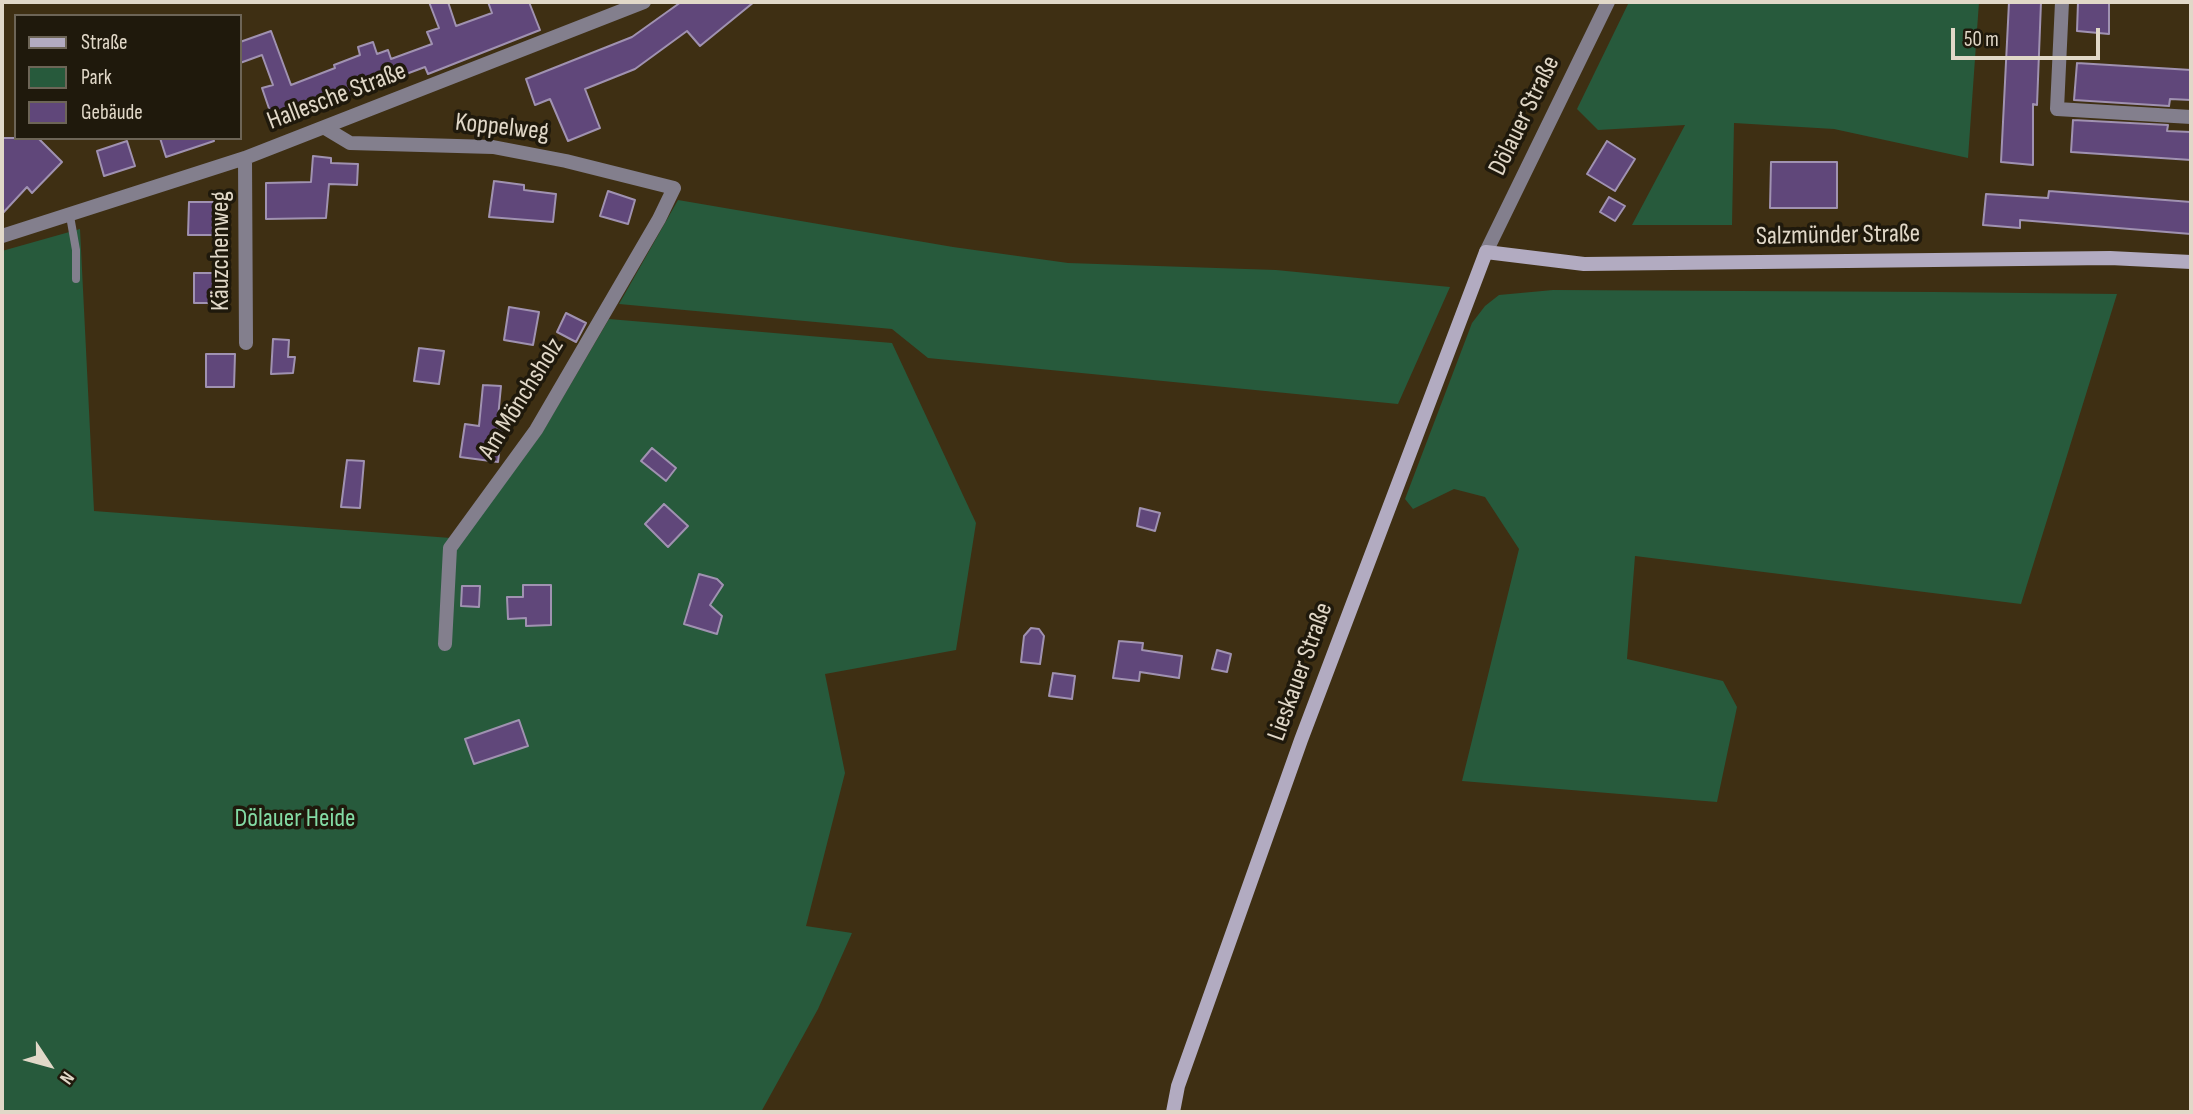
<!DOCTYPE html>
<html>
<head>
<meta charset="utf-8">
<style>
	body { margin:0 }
	#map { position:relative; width:2193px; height:1114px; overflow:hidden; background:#3e2f13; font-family:"Sofia Sans Condensed",sans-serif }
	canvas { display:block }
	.frame { position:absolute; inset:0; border:4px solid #e1d8c8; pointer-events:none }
	.legend { position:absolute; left:14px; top:14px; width:228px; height:126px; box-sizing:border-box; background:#1f190c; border:2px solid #6d6557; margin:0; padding:9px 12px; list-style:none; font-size:21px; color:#e1d8c8 }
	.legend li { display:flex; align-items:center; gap:14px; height:35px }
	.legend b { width:35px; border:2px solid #6d6557 }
	.north { position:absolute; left:14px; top:1030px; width:70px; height:70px; -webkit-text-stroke:5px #1f190c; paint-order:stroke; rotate:126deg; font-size:19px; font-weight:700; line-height:28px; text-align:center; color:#e1d8c8 }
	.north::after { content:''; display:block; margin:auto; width:24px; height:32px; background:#e1d8c8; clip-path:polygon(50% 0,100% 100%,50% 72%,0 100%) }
	.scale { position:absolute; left:1951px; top:28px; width:149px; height:32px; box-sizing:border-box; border:4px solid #e1d8c8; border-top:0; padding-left:9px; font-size:21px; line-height:24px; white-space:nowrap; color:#e1d8c8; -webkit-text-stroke:5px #1f190c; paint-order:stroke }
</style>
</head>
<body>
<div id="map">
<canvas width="2193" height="1114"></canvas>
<div class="frame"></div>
<ul class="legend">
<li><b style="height:9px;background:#b2abc1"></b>Straße</li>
<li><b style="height:19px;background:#275a3c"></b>Park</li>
<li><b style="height:19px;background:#60477a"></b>Gebäude</li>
</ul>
<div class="north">N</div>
<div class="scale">50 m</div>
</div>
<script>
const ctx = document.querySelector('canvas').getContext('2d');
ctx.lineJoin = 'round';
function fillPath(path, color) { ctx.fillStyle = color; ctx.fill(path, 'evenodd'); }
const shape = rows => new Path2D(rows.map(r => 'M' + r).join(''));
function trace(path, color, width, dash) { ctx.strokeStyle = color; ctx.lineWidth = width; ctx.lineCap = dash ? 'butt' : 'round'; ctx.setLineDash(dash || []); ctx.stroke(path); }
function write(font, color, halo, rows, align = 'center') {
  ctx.font = font + ' "Sofia Sans Condensed",sans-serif'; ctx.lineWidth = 7; ctx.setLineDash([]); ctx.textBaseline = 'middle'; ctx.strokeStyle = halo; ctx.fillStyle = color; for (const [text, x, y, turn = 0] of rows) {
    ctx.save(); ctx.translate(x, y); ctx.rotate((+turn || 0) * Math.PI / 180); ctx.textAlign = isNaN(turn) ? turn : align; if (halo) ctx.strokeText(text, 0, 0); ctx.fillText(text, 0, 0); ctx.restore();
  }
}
const green = shape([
	[1629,2,1979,2,1968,158,1834,129,1734,123,1732,225,1632,225,1685,125,1598,130,1577,109],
	[678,200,953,247,1068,263,1276,270,1450,287,1398,404,928,358,892,329,619,304],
	[80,229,94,511,464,539,542,433,609,319,892,343,976,523,956,650,825,674,845,773,806,926,852,933,818,1009,761,1112,2,1112,2,251],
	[1553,290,1935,292,2117,294,2021,604,1635,556,1627,659,1723,681,1737,707,1717,802,1462,781,1519,549,1485,497,1454,489,1413,509,1405,499,1472,323,1485,306,1499,295]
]);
const building = shape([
	[429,2,448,2,456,26,492,13,488,2,529,2,540,30,428,74,425,67,274,123,262,88,273,85,262,55,240,63,240,42,271,31,291,85,335,68,334,65,360,55,358,47,373,42,377,54,388,50,391,59,432,44,427,32,439,28,429,2],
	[681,2,754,2,700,46,687,31,635,69,585,89,600,128,568,141,550,99,535,105,526,79,632,37,681,2],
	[2009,2,2041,2,2037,105,2033,104,2033,165,2001,162,2009,2],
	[2078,2,2109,2,2109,34,2077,31,2078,2],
	[2077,63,2191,70,2191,100,2170,99,2169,106,2074,100,2077,63],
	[2073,120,2168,125,2167,131,2191,132,2191,160,2071,152,2073,120],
	[2,138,38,138,62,162,32,193,27,187,2,214,2,138],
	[160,138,213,138,214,141,166,157,160,138],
	[127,141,135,166,104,176,97,151,127,141],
	[1607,141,1635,159,1615,191,1587,174,1607,141],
	[313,156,331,158,331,163,358,164,357,185,329,184,326,218,266,219,266,183,311,182,313,156],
	[1771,162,1837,162,1837,208,1770,208,1771,162],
	[494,181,524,185,524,190,556,194,553,222,489,217,494,181],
	[608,191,635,200,628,224,600,216,608,191],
	[2049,191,2191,202,2191,234,2020,220,2020,228,1983,225,1986,194,2048,198,2049,191],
	[1609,197,1625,206,1615,221,1600,212,1609,197],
	[189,202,223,202,222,235,188,235,189,202],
	[194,273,220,273,220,303,194,303,194,273],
	[509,307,539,312,533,345,504,340,509,307],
	[566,313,586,323,576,342,557,332,566,313],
	[273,339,289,340,288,357,295,357,293,373,271,374,273,339],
	[419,348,444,351,439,384,414,381,419,348],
	[206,354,235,354,234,387,206,387,206,354],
	[483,385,501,386,497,428,502,429,498,462,460,457,465,424,479,426,483,385],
	[652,448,676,468,666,481,641,461,652,448],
	[347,460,364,461,360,508,341,507,347,460],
	[664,504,688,526,668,547,645,524,664,504],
	[1140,508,1160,513,1155,531,1137,526,1140,508],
	[699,574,717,579,723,585,710,605,722,616,717,634,684,624,699,574],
	[523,585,551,585,551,625,526,626,526,618,508,619,507,597,523,597,523,585],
	[462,586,480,586,479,607,461,606,462,586],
	[1031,628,1039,629,1044,636,1040,664,1021,662,1024,636,1031,628],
	[1119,641,1143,643,1142,650,1182,656,1179,678,1140,672,1139,681,1113,678,1119,641],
	[1217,650,1231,654,1227,672,1212,669,1217,650],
	[1053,673,1075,676,1072,699,1049,696,1053,673],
	[519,720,528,746,474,764,465,739,519,720]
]);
const lane = shape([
	[70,216,76,250,76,279]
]);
const street = shape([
	[2062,2,2057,109,2191,117],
	[325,128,350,143,493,147,566,161,674,188,659,219,536,430,450,548,445,644],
	[245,158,246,343],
	[2,236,245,158,644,2],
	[1486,252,1608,2]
]);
const secondary = shape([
	[1173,1112,1178,1086,1301,740,1486,252,1584,264,2110,258,2191,262]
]);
const streetNames = [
	["Hallesche Straße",337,97,-21],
	["Dölauer Straße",1525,116,-64],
	["Koppelweg",502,128,6],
	["Salzmünder Straße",1838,236,-1],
	["Käuzchenweg",221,251,-90],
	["Am Mönchsholz",522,399,-58],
	["Lieskauer Straße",1301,672,-70]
];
const parkNames = [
	["Dölauer Heide",295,819]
];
fillPath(green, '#275a3c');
fillPath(building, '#60477a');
trace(building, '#a092b1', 2);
trace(lane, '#837f8d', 8);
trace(street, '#837f8d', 14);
trace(secondary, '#b2abc1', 14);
write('26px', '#e1d8c8', '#1f190c', streetNames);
write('26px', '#83dba4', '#1f190c', parkNames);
</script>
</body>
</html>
